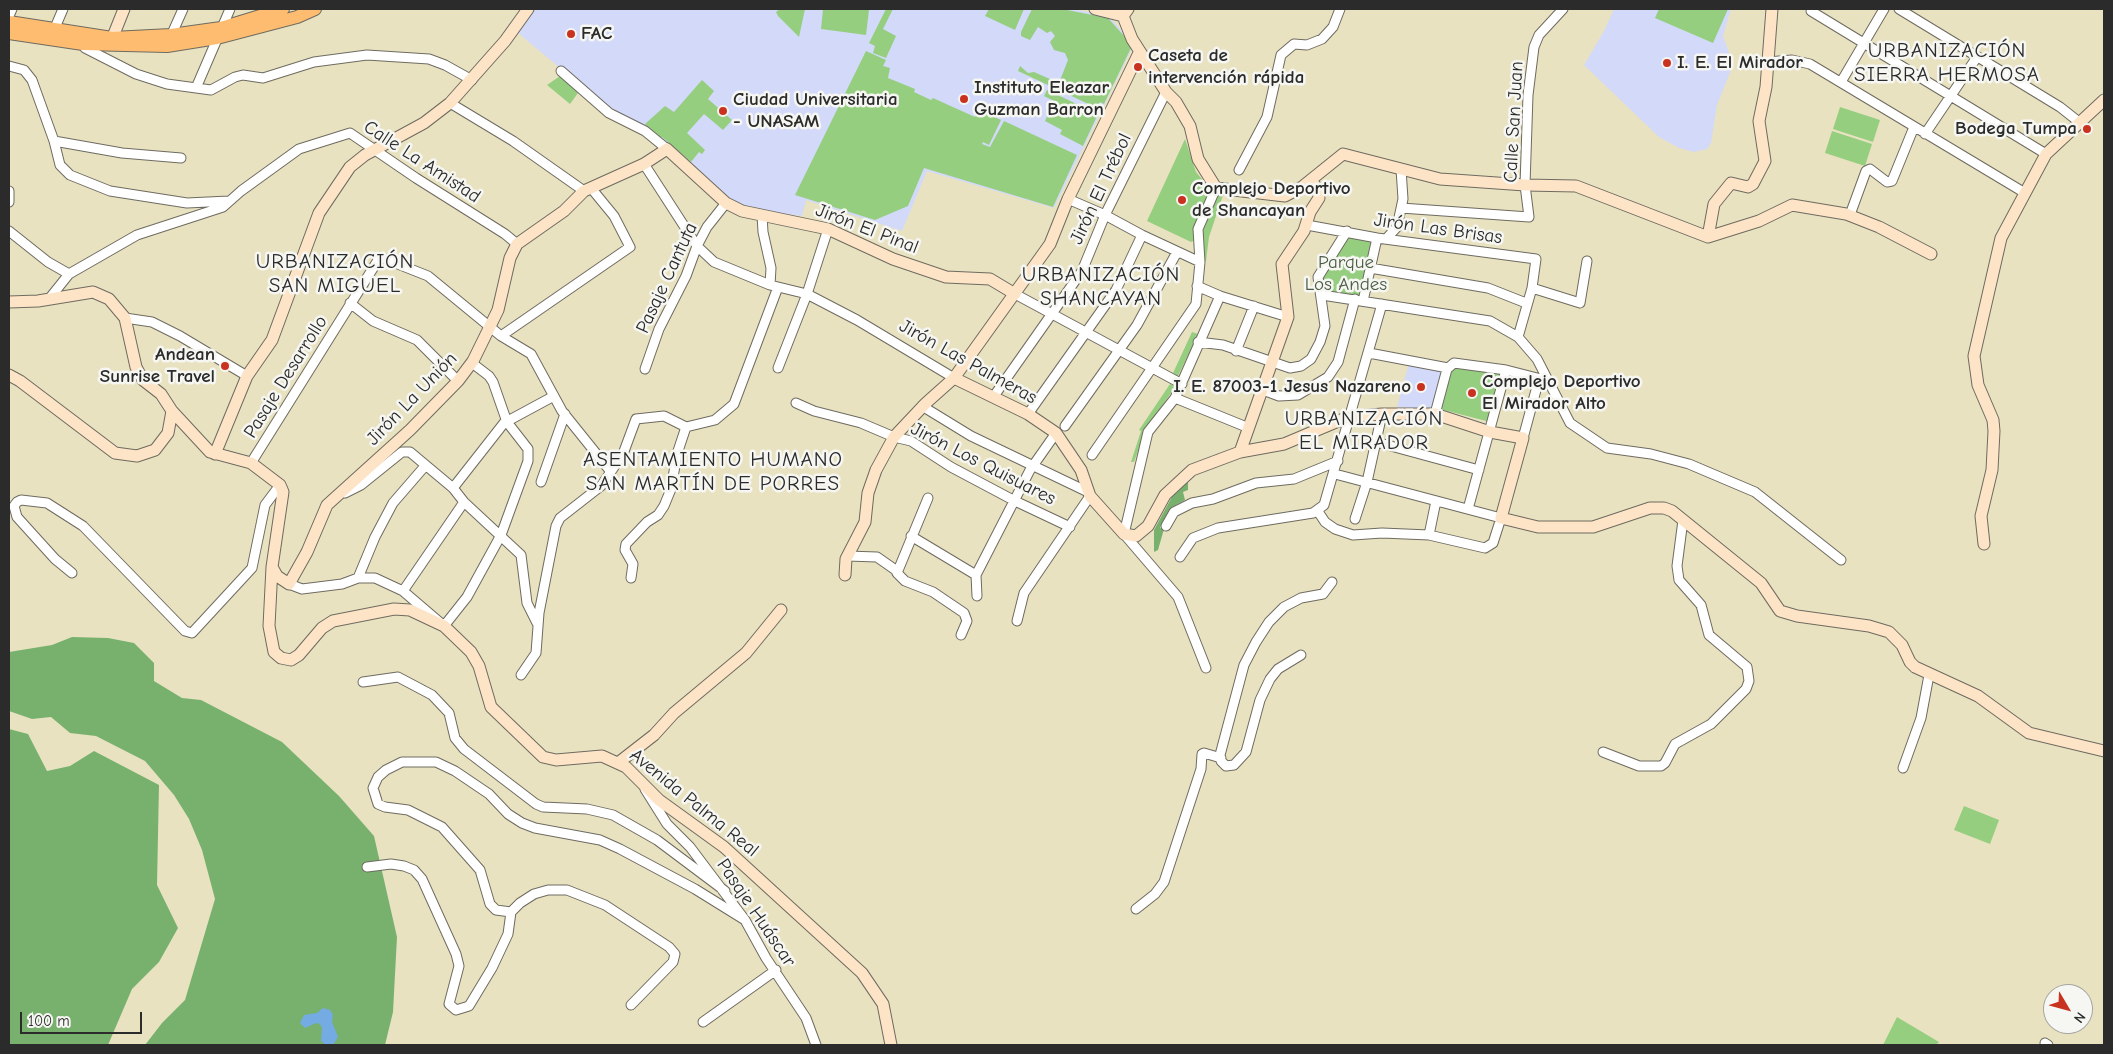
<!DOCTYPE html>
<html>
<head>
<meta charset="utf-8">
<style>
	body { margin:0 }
	#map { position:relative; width:2113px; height:1054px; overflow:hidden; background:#e9e2c1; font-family:"Comic Neue",sans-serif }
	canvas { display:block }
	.frame { position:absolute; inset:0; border:10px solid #2b2b2b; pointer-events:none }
	.north { position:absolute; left:2043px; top:984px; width:50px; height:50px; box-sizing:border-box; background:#f6f6f2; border:1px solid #a5a5a2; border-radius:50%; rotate:127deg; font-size:14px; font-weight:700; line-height:20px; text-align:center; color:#2b2b2b }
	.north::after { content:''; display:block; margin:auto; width:18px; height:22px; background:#c8321e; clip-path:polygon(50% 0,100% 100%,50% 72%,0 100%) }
	.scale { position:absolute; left:20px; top:1012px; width:122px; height:22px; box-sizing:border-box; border:2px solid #2b2b2b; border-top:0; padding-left:6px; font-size:15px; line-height:18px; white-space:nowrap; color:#2b2b2b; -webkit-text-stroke:4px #f6f6f2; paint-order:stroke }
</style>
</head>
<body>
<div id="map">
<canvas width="2113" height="1054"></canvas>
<div class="frame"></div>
<div class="north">N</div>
<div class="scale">100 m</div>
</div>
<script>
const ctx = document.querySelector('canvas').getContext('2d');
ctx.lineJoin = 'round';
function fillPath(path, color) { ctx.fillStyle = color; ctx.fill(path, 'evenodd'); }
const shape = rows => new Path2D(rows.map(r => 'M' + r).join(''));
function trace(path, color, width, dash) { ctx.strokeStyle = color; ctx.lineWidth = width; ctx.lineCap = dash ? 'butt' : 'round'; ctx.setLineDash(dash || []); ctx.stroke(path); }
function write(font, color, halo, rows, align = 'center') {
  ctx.font = font + ' "Comic Neue",sans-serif'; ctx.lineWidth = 5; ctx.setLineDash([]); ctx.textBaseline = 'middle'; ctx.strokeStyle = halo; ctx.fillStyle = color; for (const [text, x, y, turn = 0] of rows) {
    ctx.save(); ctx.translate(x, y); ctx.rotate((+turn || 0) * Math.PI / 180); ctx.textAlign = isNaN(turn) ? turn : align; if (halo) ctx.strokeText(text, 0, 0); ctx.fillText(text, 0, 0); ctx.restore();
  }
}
const built = shape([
	[534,9,1072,9,1109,16,1126,36,1132,48,1054,208,927,171,902,231,806,200,802,216,741,208,646,131,609,109,518,33],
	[1614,9,1731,9,1723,36,1731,58,1731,70,1717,105,1711,143,1707,149,1694,152,1679,148,1659,137,1584,65,1604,31],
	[1409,363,1444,372,1430,410,1397,407]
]);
const green = shape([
	[780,9,805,9,799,37,778,16,776,12],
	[823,9,869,10,866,35,821,29],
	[886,9,893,9,883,29,896,36,886,58,873,53,875,46,869,43],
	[989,9,1024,9,1015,30,985,16],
	[1032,9,1062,9,1108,18,1125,37,1131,48,1104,104,1100,102,1097,108,1018,71,1020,66,1028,73,1034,72,1059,83,1068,60,1065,53,1054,50,1050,42,1055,36,1051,31,1047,33,1038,27,1030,40,1021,36,1021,32],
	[1659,9,1728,9,1713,43,1655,18],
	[866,51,886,60,883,66,890,68,888,78,915,89,914,92,931,100,933,98,975,117,980,106,988,110,986,113,1001,120,989,145,983,142,982,144,990,147,1004,121,1077,155,1053,207,924,168,908,206,875,220,795,195],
	[560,76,578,93,570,104,547,85],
	[702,80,714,91,708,99,732,120,723,130,704,114,687,133,705,150,702,154,699,152,691,162,662,137,659,139,647,129,648,127,645,124,665,106,674,112],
	[1047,90,1098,114,1083,146,1060,134,1062,130,1045,121,1054,101,1044,96],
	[1840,107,1880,120,1873,142,1833,129],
	[1832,131,1872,144,1865,166,1825,153],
	[1185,139,1196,172,1211,190,1195,240,1191,242,1147,221],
	[1218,193,1223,195,1209,237,1206,261,1203,262,1202,234],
	[1347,235,1375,240,1361,297,1323,293,1322,274],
	[1192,332,1198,334,1178,376,1173,373],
	[1452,368,1502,372,1490,422,1440,409],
	[1170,384,1174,386,1171,393,1146,429,1134,462,1131,462,1141,431,1139,430],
	[1964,806,1999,820,1990,844,1954,830],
	[1897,1017,1939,1042,1936,1045,1883,1045]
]);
const forest = shape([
	[1188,481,1188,490,1183,492,1185,500,1172,507,1162,523,1160,528,1164,529,1158,550,1154,552,1154,530,1173,495],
	[72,637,108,638,134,643,154,663,154,681,182,698,201,700,282,742,339,796,374,836,397,937,393,1012,385,1045,145,1045,162,1023,185,1000,215,899,202,850,189,819,174,795,145,761,96,736,70,733,51,717,32,719,9,711,9,652,52,645],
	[9,729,28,734,47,771,70,766,94,751,159,785,157,885,178,928,159,962,132,989,108,1045,9,1045]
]);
const water = shape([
	[323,1008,330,1010,333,1015,332,1022,338,1037,333,1045,326,1045,321,1041,322,1028,320,1024,316,1023,305,1028,300,1023,304,1015,317,1013]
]);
const street = shape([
	[1899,9,2060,107,2079,122],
	[1811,11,2046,154],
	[9,16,12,9],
	[54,30,63,9],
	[170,38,183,9],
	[83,44,85,48,136,74,167,84,211,90,235,77,243,75,263,78,314,62,367,55,429,59,445,65,472,80],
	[1767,62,1792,60,1810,64,2025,193],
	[9,66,24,70,32,80,54,141,60,165,70,175,110,191,187,203,229,201],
	[561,71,609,113,645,131,667,149],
	[1841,82,1884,9],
	[196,88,230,9],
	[450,103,513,141,584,191],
	[1925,134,1977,57],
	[54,141,122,153,181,158],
	[644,164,697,246,714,262,770,285,807,294,857,320,954,378],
	[1239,170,1267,117,1281,55,1294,44,1307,45,1322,39,1333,27,1340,9],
	[9,191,9,202],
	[1068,199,1105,215,1142,235,1200,262],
	[1401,208,1529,217,1525,185,1528,95,1534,47,1539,35,1563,9],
	[1846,214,1851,212,1866,171,1870,169,1887,182,1892,181,1914,127],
	[762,215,763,232,771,268,770,285],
	[1307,225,1377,238,1536,259,1532,288,1518,337],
	[9,231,48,262,69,274,137,235,223,207,241,191,299,149,350,133,416,178,505,234,517,244],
	[1386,239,1397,227,1403,199,1401,169],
	[1370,268,1488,288,1526,303],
	[1197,286,1220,296,1288,317],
	[1532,288,1580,303,1587,261],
	[1015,294,1182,384],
	[1322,295,1490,321,1518,337,1537,359,1570,423,1607,448,1651,454,1689,464,1755,492,1841,560],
	[49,299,69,274],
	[1363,301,1377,238],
	[350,303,373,321,417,340,458,381],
	[125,318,152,322,180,336,247,376],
	[501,336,630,247,614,216,591,188],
	[1198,342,1223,345,1290,368,1301,366,1311,359,1320,342,1325,326,1318,277,1347,231],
	[1236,351,1254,306],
	[1369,353,1448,368],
	[778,368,807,294,828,229],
	[645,369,659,329,686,276,697,246,707,227,726,203],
	[1263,390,1279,396,1298,395,1328,377,1338,362,1355,299],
	[994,396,1082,271,1105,215,1166,92],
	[1175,398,1249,428],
	[796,403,814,411,861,423,894,437,911,441,951,467,1015,501,1070,527],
	[922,406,971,436,1088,492],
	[1028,414,1116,290,1142,235],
	[1435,414,1447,369,1454,363,1506,370,1549,381],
	[1065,426,1137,325,1177,252],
	[686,427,715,420,734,404,778,287],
	[1523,438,1539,379],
	[1376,442,1479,470],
	[1092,455,1196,304,1200,262,1198,229,1216,188],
	[251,463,380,257,428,276,501,336,531,354,562,411,611,472],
	[541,482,565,414],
	[453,488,504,423,554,396],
	[345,493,361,485,402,452,410,452,453,488,464,502,521,555,527,603,537,623],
	[928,498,897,573,905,581,933,592,964,613,967,621,961,635],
	[1468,509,1506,370],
	[1317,510,1325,522,1335,529,1353,535,1382,533,1429,535,1485,548,1493,543,1501,518,1335,474],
	[1355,519,1367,482,1382,414],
	[1166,526,1174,512,1192,503,1213,499,1256,483,1294,479,1338,461],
	[1429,535,1436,501],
	[911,536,976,575,1030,470,1056,433],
	[847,556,877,557,897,571],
	[1180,557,1193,538,1218,528,1313,513,1324,505,1382,304],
	[72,573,55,559,17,517,14,506,17,502,21,500,47,503,83,526,185,631,192,633,252,568,265,505,280,485],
	[976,575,977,596],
	[358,578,375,537,393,503,425,466],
	[631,578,633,564,625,550,626,544,647,522,658,515,664,506,671,489,677,454,686,427],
	[289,584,302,589,342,584,358,578,375,578,403,591,444,626,467,597,501,535,528,461,528,449,507,422,493,382,489,376,472,363],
	[403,591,464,502],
	[1017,621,1024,593,1090,496],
	[1301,655,1278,669,1270,679,1260,700,1246,752,1234,765,1226,766,1221,761,1220,755,1244,665,1256,642,1269,622,1284,607,1301,598,1323,594,1332,582],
	[1206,668,1178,597,1124,534,1148,432,1175,398,1220,296],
	[521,675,536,653,539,613,556,526,560,518,601,486,623,454,636,419,664,416,686,427],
	[363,682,398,677,432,695,449,713,455,738,464,749,536,804,543,807,587,809,613,815,657,840,725,891],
	[1603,752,1639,766,1661,766,1665,763,1675,744,1711,724,1746,689,1749,681,1747,667,1709,635,1701,605,1679,580,1677,566,1683,520],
	[1903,768,1921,718,1929,675],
	[645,789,667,824,690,847,745,920,766,958,806,1018,816,1045],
	[367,867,391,864,404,866,414,870,422,879,456,954,459,966,449,1004,456,1010,469,1006,492,968,508,934,511,912],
	[1136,909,1155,894,1164,882,1201,769,1202,754,1204,753,1221,758],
	[631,1005,673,962,675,954,669,947,605,905,567,890,548,890,534,894,520,903,511,912,496,910,490,904,480,870,442,827,408,810,385,807,378,804,373,788,378,777,386,770,402,762,436,762,455,771,489,794,508,814,522,823,535,828,600,840,620,849,695,889,745,920],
	[703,1022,776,970],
	[2045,1043,2048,1045]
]);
const secondary = shape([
	[1095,9,1123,16],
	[1128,9,1123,16,1132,39,1166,92,1176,102,1190,126,1198,159,1216,188,1285,196,1302,187,1343,154,1440,179,1525,185,1576,186,1708,237,1759,221,1792,205,1846,214,1879,227,1931,254],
	[110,44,124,9],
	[1708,237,1714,204,1731,183,1748,187,1753,184,1765,161,1759,121,1766,87,1772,9],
	[9,302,38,301,93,292,109,299,125,318,136,367,143,380,161,394,172,411,168,433,155,450,137,456,115,453,20,381,9,375],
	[954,378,1028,414,1056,433,1081,470,1090,496,1124,534,1136,536,1148,526,1165,495,1192,470,1240,452,1284,444,1348,417,1382,414,1435,414,1490,432,1523,438,1501,518,1538,527,1593,527,1650,508,1664,508,1672,511,1761,583,1780,611,1797,616,1869,626,1889,632,1902,645,1910,662,1915,667,1978,696,2029,733,2104,751],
	[172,411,210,452,251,463,280,485,283,492,272,567,269,626,274,652,281,658,291,660,299,655,322,628,333,621,394,609,410,610,444,626,471,652,479,666,491,707,543,757,556,760,602,756,626,767,659,800,724,847,862,973,883,1004,891,1045],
	[1240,452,1288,317,1282,264,1304,231,1310,212,1319,198,1318,190,1311,180],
	[215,454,247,376,272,340,319,213,350,167,365,155,424,123,450,103,505,41,528,9],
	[1984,544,1981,516,1992,470,1994,431,1993,420,1978,385,1974,356,2001,238,2046,154,2104,100],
	[272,567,277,576,289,584,307,552,327,505,410,430,458,381,473,361,498,310,510,258,517,244,564,211,584,191,644,164,667,149,726,203,742,211,828,229,893,259,946,277,990,279,1015,294],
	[845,575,846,559,865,522,868,493,876,470,894,437,926,403,954,378,1050,244,1068,199,1139,53],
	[618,763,654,735,674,713,746,653,781,610]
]);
const primary = shape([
	[9,22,112,38,171,35,221,28,283,9],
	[9,33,83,44,167,46,217,38,297,17,315,9]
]);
const markers = [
	[571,34,5,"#c8321e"],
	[1667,63,5,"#c8321e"],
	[1138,67,5,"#c8321e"],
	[964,99,5,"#c8321e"],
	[723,111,5,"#c8321e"],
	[2087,129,5,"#c8321e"],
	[1182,200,5,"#c8321e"],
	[225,366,5,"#c8321e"],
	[1421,387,5,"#c8321e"],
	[1472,393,5,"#c8321e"]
];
const poiNames = [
	["FAC",581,34],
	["Caseta de",1148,56],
	["intervención rápida",1148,78],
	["I. E. El Mirador",1677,63],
	["Instituto Eleazar",974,88],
	["Guzman Barron",974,110],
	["Ciudad Universitaria",733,100],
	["- UNASAM",733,122],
	["Bodega Tumpa",2077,129,"right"],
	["Complejo Deportivo",1192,189],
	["de Shancayan",1192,211],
	["Andean",215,355,"right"],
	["Sunrise Travel",215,377,"right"],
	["Complejo Deportivo",1482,382],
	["El Mirador Alto",1482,404],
	["I. E. 87003-1 Jesus Nazareno",1411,387,"right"]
];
const streetNames = [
	["Calle San Juan",1514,122,-87],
	["Calle La Amistad",422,162,33],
	["Jirón El Trébol",1101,189,-65],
	["Jirón El Pinal",867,229,21],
	["Jirón Las Brisas",1438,229,8],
	["Pasaje Cantuta",667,278,-65],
	["Jirón Las Palmeras",968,362,29],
	["Pasaje Desarrollo",286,377,-58],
	["Jirón La Unión",412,399,-46],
	["Jirón Los Quisuares",983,464,27],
	["Avenida Palma Real",694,803,39],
	["Pasaje Huáscar",756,913,56]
];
const parkNames = [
	["Parque",1346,263],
	["Los Andes",1346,285]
];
const quarterNames = [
	["URBANIZACIÓN",1947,51],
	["SIERRA HERMOSA",1947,75],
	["URBANIZACIÓN",335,262],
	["SAN MIGUEL",335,286],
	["URBANIZACIÓN",1101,275],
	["SHANCAYAN",1101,299],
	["URBANIZACIÓN",1364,419],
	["EL MIRADOR",1364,443],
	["ASENTAMIENTO HUMANO",713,460],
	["SAN MARTÍN DE PORRES",713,484]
];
fillPath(built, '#d2d9f9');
fillPath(green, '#96ce80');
fillPath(forest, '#78b16e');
fillPath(water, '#73abe2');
trace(street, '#6e6b60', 11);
trace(secondary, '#6e6b60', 13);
trace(primary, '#6e6b60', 14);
trace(street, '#fff', 9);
trace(secondary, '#fee4c6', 11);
trace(primary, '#fdbc70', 12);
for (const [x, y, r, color] of markers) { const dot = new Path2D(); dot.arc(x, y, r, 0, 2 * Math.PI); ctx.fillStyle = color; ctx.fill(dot); trace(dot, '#f6f6f2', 2); }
write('bold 19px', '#2b2b2b', '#f6f6f2', poiNames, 'left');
write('19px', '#2b2b2b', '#f6f6f2', streetNames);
write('19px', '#4b5c44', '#f6f6f2', parkNames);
ctx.letterSpacing = '1px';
write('21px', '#2b2b2b', '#f6f6f2', quarterNames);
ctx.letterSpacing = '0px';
</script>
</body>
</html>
